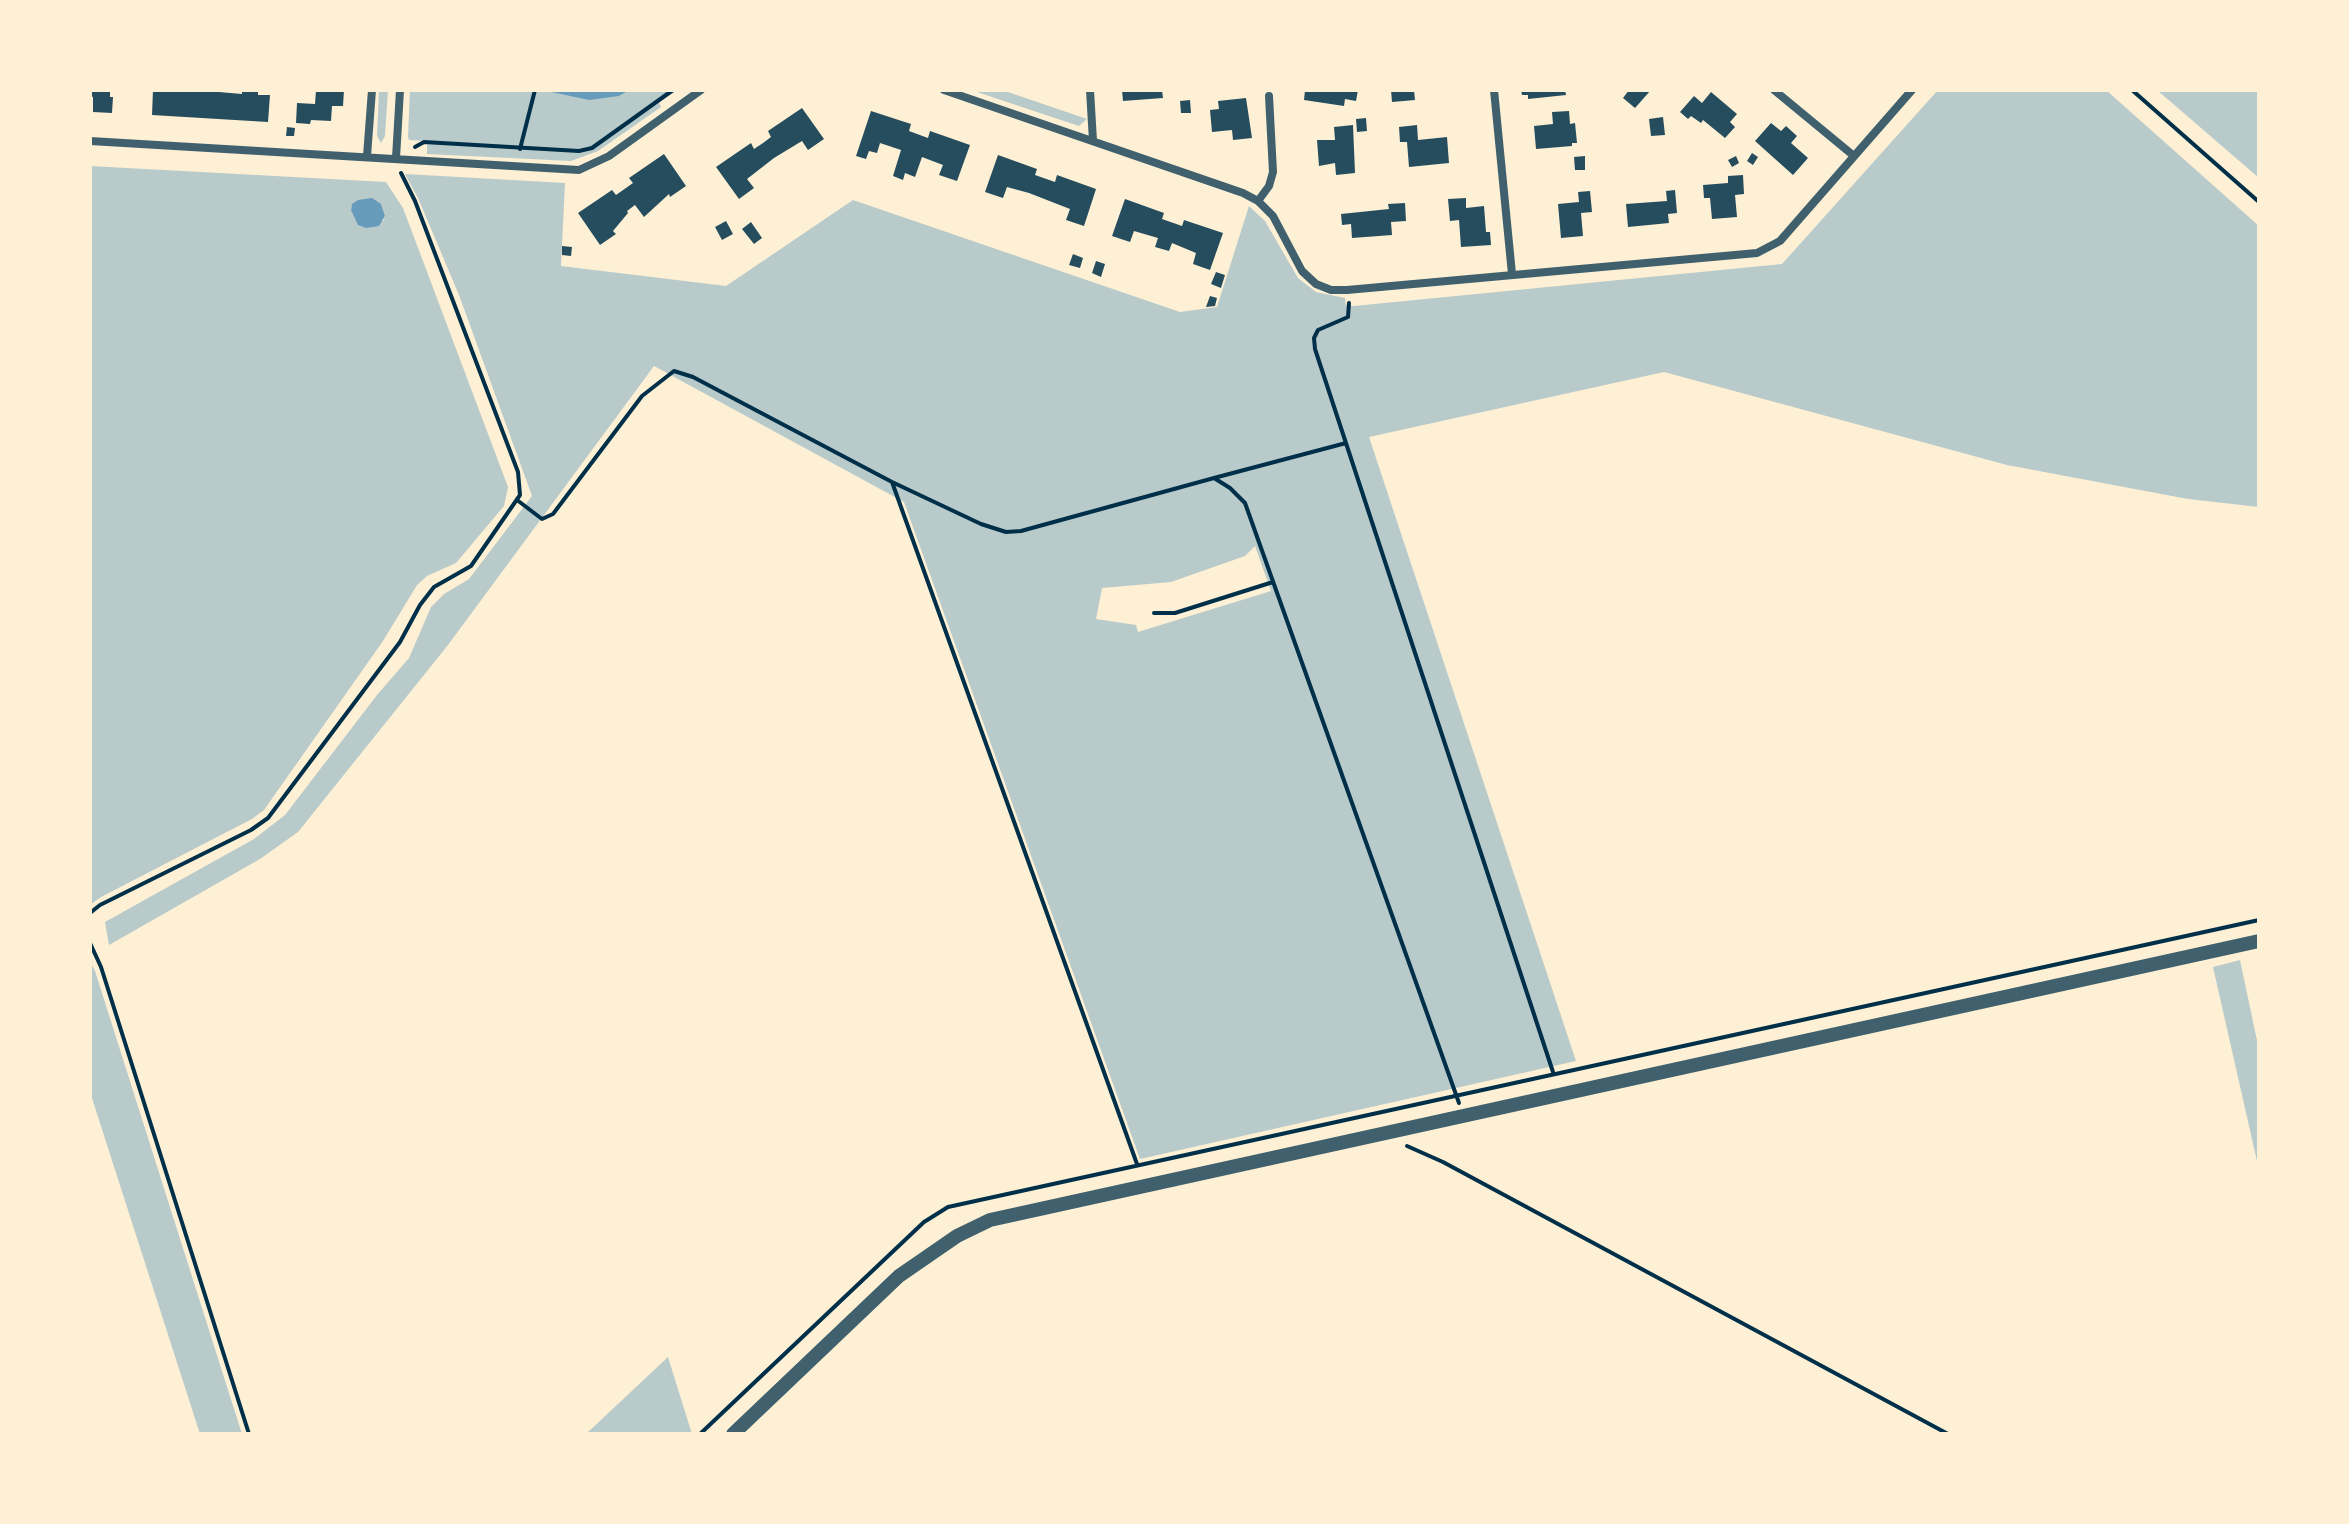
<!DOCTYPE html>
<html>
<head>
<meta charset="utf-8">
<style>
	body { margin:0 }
	#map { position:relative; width:2349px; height:1524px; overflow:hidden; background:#fdf0d5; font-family:Montserrat,sans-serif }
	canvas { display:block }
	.frame { position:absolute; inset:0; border:92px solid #fdf0d5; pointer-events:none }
</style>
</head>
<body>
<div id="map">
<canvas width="2349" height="1524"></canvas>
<div class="frame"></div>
</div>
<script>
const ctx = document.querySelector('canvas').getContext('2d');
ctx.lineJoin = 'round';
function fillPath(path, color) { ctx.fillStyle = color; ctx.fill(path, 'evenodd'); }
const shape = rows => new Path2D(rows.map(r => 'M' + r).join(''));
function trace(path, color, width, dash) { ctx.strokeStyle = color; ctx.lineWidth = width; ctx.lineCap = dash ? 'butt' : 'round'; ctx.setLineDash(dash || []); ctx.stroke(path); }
const green = shape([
	[379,90,388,90,385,136,381,143,377,136],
	[410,90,542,90,619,96,630,90,678,90,659,102,661,107,598,151,571,161,427,154,427,141,409,140,408,137],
	[971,90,1002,90,1087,119,1079,126],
	[1938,90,2106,90,2259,226,2259,507,2188,499,2007,465,1664,372,1369,437,1576,1061,1140,1159,904,502,654,366,448,645,298,832,260,859,109,945,105,922,254,839,285,815,377,695,409,658,431,607,444,594,469,579,532,496,459,295,418,198,405,174,565,183,561,266,726,286,853,200,1180,312,1217,307,1249,206,1265,221,1298,278,1316,292,1345,298,1346,306,1354,306,1782,264],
	[1255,546,1271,591,1138,632,1136,625,1096,619,1102,588,1171,582,1245,556],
	[2157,90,2259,90,2259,178],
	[90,166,386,182,403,208,508,487,504,506,456,563,427,576,417,585,383,641,264,810,252,819,101,897,90,905],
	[358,200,381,204,385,216,383,221,351,210,352,205],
	[2240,960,2259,1050,2259,1170,2213,967],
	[90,961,95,971,242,1434,200,1434,90,1092],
	[668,1357,692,1434,586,1434]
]);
const water = shape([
	[542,90,630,90,619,96,589,100],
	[372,198,381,204,385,216,379,226,366,228,358,225,351,210,352,204,358,200]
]);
const building = shape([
	[90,90,110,90,110,97,113,97,112,113,93,112,93,97,90,96],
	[153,90,219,90,219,92,242,94,242,90,258,90,258,95,270,95,268,122,152,115],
	[316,90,344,90,343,106,332,106,331,121,311,120,310,124,296,123,297,103,315,104],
	[1122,90,1162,90,1163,98,1123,101],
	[1305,90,1358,90,1356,101,1345,99,1344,106,1304,100],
	[1391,90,1414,90,1415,100,1392,102],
	[1521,90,1565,90,1566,95,1528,99,1528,95,1522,95],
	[1629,90,1651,90,1635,108,1623,98],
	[1711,92,1737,114,1730,122,1735,127,1725,138,1703,120,1701,123,1691,116,1688,119,1680,112,1694,96,1702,103],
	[1246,98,1252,138,1233,140,1232,130,1212,132,1210,110,1219,109,1218,101],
	[1190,100,1191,113,1181,113,1180,101],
	[802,108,824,139,808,150,802,141,774,158,747,179,754,188,739,199,716,167,751,143,754,149,763,143,771,137,768,131],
	[871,111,911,124,909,131,928,138,930,131,970,145,957,181,939,175,943,165,922,157,915,177,905,173,903,180,893,176,901,150,880,143,877,153,869,151,866,159,856,156],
	[1569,111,1570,124,1575,123,1577,143,1572,143,1572,146,1536,149,1534,126,1553,124,1552,112],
	[1663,117,1665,135,1651,136,1649,119],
	[1366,118,1367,131,1357,132,1356,119],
	[1771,123,1781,131,1786,126,1797,136,1791,143,1808,158,1793,175,1755,141],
	[1353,125,1355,173,1336,175,1335,163,1319,166,1317,140,1335,140,1334,127],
	[1417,125,1418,140,1447,137,1449,163,1409,167,1407,142,1400,142,1399,127],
	[287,127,295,128,294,136,286,136],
	[1752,153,1758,157,1753,165,1747,161],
	[664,154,686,186,670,197,669,194,644,217,635,205,627,211,628,213,613,231,616,234,600,245,578,213,612,190,616,195,633,183,629,178],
	[998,155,1037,169,1035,175,1055,182,1057,175,1096,189,1084,226,1066,220,1070,209,1029,193,1007,187,1003,198,985,192],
	[1585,156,1585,170,1575,170,1574,157],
	[1736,156,1739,163,1732,167,1728,160],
	[1743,175,1744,194,1735,195,1737,217,1712,219,1710,198,1704,198,1703,185,1728,183,1728,176],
	[1675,190,1677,213,1668,214,1669,223,1628,227,1626,204,1667,201,1666,191],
	[1590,191,1592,212,1581,213,1583,236,1561,238,1558,204,1579,202,1578,192],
	[1466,198,1466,208,1484,206,1486,232,1490,232,1491,245,1461,247,1459,220,1450,221,1448,199],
	[1125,199,1164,213,1162,219,1182,226,1184,220,1223,233,1210,270,1193,264,1196,253,1172,243,1169,251,1155,247,1158,238,1134,231,1130,242,1112,236],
	[1405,203,1406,221,1391,222,1392,235,1352,238,1351,224,1342,225,1341,214,1389,209,1388,204],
	[726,221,733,234,722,240,715,227],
	[751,222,762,238,754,244,742,229],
	[562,246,572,247,571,256,562,255],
	[1073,254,1083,258,1080,268,1069,265],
	[1096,261,1105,264,1101,277,1092,273],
	[1216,272,1225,275,1221,288,1211,284],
	[1210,296,1217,298,1215,306,1206,307]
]);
const path = shape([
	[2132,90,2259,202],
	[415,147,424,142,579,151,592,148,673,90],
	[520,149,535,90],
	[1349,303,1348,317,1318,330,1314,338,1315,349,1553,1072],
	[1214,478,1346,443],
	[892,482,1137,1164],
	[517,500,542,519,553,514,642,396,674,371,693,377,892,482,981,524,1006,532,1021,531,1214,478,1230,488,1245,503,1459,1103],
	[1154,613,1175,613,1273,582],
	[90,913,100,905,251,830,268,818,400,642,420,605,434,587,471,566,520,495,518,472,415,201,401,173],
	[90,943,101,967,249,1434],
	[1407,1146,1443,1162,1948,1434],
	[700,1434,924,1222,948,1207,2259,920]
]);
const minor = shape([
	[944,90,1243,193,1258,201,1273,216,1302,271,1316,284,1331,290,1347,290,1757,253,1780,241,1912,90],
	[1090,90,1093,141],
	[1494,90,1512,274],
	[1774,90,1854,156],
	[90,141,579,170,609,156,701,90],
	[367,156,372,90],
	[396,158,400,90],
	[1258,201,1269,186,1273,172,1269,96]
]);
const tertiary = shape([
	[733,1434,899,1276,957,1236,990,1220,2259,941]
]);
fillPath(green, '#b9caca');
fillPath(water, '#669bbc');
fillPath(building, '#264d5e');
trace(path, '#003049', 4);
trace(minor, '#3f606c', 8);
trace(tertiary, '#3f606c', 14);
</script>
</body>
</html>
